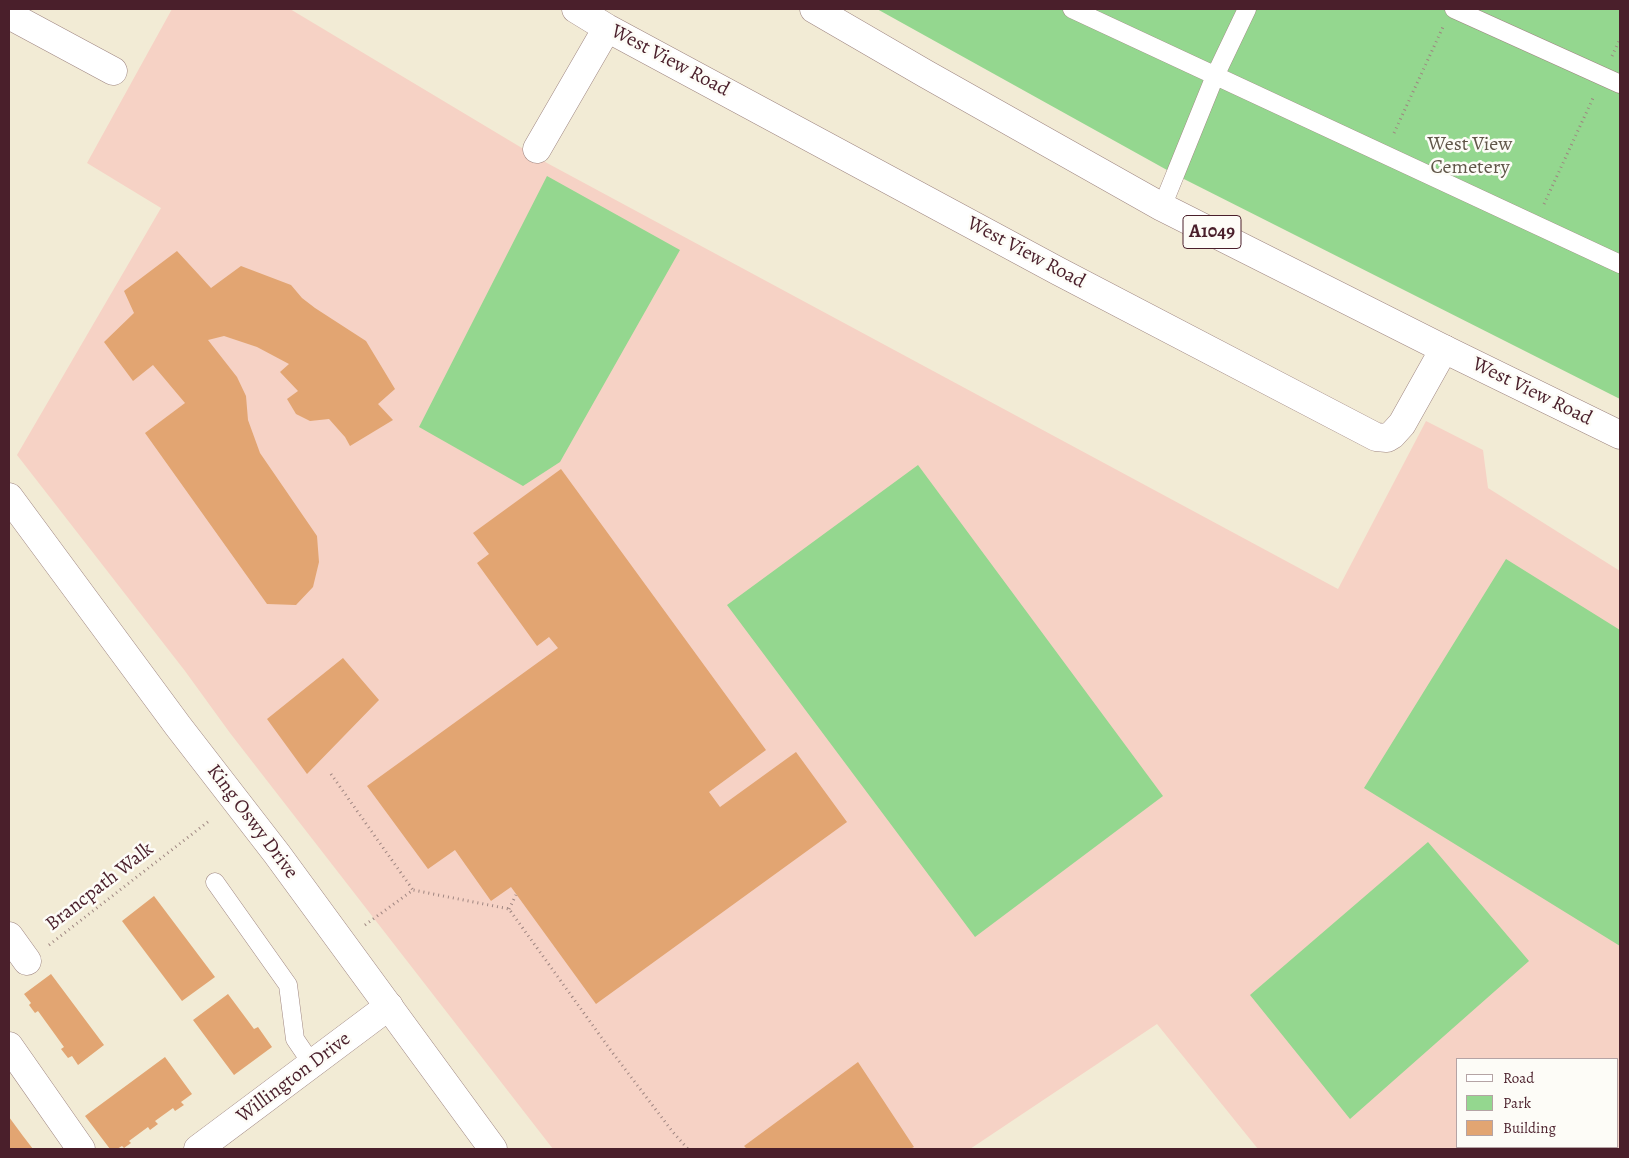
<!DOCTYPE html>
<html>
<head>
<meta charset="utf-8">
<style>
	body { margin:0 }
	#map { position:relative; width:1629px; height:1158px; overflow:hidden; background:#f2ebd5; font-family:Alegreya,serif }
	canvas { display:block }
	.frame { position:absolute; inset:0; border:10px solid #4a1f2b; pointer-events:none }
	.legend { position:absolute; left:1456px; top:1058px; width:162px; height:90px; box-sizing:border-box; background:#fdfcf7; border:1px solid #b5a4a5; margin:0; padding:6px 9px; list-style:none; font-size:15px; color:#4a1f2b }
	.legend li { display:flex; align-items:center; gap:10px; height:25px }
	.legend b { width:25px; border:1px solid #b5a4a5 }
</style>
</head>
<body>
<div id="map">
<canvas width="1629" height="1158"></canvas>
<div class="frame"></div>
<ul class="legend">
<li><b style="height:6px;background:#fff"></b>Road</li>
<li><b style="height:14px;background:#94d78f"></b>Park</li>
<li><b style="height:14px;background:#e2a572"></b>Building</li>
</ul>
</div>
<script>
const ctx = document.querySelector('canvas').getContext('2d');
ctx.lineJoin = 'round';
function fillPath(path, color) { ctx.fillStyle = color; ctx.fill(path, 'evenodd'); }
const shape = rows => new Path2D(rows.map(r => 'M' + r).join(''));
function trace(path, color, width, dash) { ctx.strokeStyle = color; ctx.lineWidth = width; ctx.lineCap = dash ? 'butt' : 'round'; ctx.setLineDash(dash || []); ctx.stroke(path); }
function write(font, color, halo, rows, align = 'center') {
  ctx.font = font + ' Alegreya,serif'; ctx.lineWidth = 5; ctx.setLineDash([]); ctx.textBaseline = 'middle'; ctx.strokeStyle = halo; ctx.fillStyle = color; for (const [text, x, y, turn = 0] of rows) {
    ctx.save(); ctx.translate(x, y); ctx.rotate((+turn || 0) * Math.PI / 180); ctx.textAlign = isNaN(turn) ? turn : align; if (halo) ctx.strokeText(text, 0, 0); ctx.fillText(text, 0, 0); ctx.restore();
  }
}
const built = shape([
	[172,9,290,9,547,163,1338,589,1426,421,1483,450,1488,488,1620,571,1620,1149,1258,1149,1157,1024,970,1149,553,1149,230,733,185,671,17,455,161,208,87,163],
	[1458,1059,1618,1059,1618,1147,1458,1147]
]);
const green = shape([
	[877,9,1620,9,1620,399,1176,175],
	[547,176,680,250,560,462,523,486,419,427],
	[918,465,1163,796,975,937,727,605],
	[1506,559,1620,630,1620,946,1364,788],
	[1428,842,1529,961,1350,1119,1250,995]
]);
const building = shape([
	[177,251,211,288,241,266,291,285,302,298,315,308,366,341,395,389,378,404,393,420,350,446,345,437,329,419,310,421,296,414,287,399,298,391,280,372,289,364,257,347,224,336,208,340,237,377,246,396,248,420,260,453,317,536,319,562,313,587,296,605,267,604,145,433,185,403,153,365,133,381,104,342,134,313,124,291],
	[561,469,766,750,709,792,720,807,796,752,847,822,596,1004,511,887,491,901,455,850,428,869,367,786,558,648,549,637,537,646,477,563,489,554,473,533],
	[343,658,379,700,307,774,267,719],
	[154,896,215,977,182,1001,122,921],
	[51,974,104,1045,78,1065,72,1056,68,1058,61,1049,64,1047,38,1011,35,1013,29,1005,31,1003,24,994],
	[228,994,254,1029,258,1027,272,1047,234,1075,193,1020],
	[165,1057,192,1094,181,1102,184,1105,175,1111,173,1108,155,1121,158,1124,150,1130,148,1127,129,1141,131,1143,124,1148,122,1146,117,1149,110,1149,85,1116],
	[858,1062,914,1147,910,1149,747,1149,744,1146],
	[9,1117,23,1136,33,1149,9,1149]
]);
const path = shape([
	[1612,56,1620,39],
	[1394,133,1443,27],
	[1544,204,1594,96],
	[331,774,413,890],
	[509,909,516,895],
	[365,925,413,890,509,909,609,1048,672,1131,688,1149],
	[49,945,209,821]
]);
const service = shape([
	[1072,9,1620,264],
	[1454,9,1620,84],
	[1162,207,1215,76,1247,9],
	[215,882,288,985,295,1039,312,1064]
]);
const minor = shape([
	[576,9,607,28,1058,271,1376,437,1387,438,1392,435,1402,424,1444,349],
	[9,15,113,71],
	[537,149,607,28],
	[9,936,27,961],
	[9,1046,81,1149],
	[198,1149,389,1006]
]);
const tertiary = shape([
	[9,497,178,726,277,854,493,1149]
]);
const primary = shape([
	[814,9,926,74,1162,207,1444,349,1620,435]
]);
const shields = [
	[1212,232,58]
];
const shieldNames = [
	["A1049",1212,232]
];
const streetNames = [
	["West View Road",670,61,28],
	["West View Road",1026,253,28],
	["West View Road",1532,392,26],
	["King Oswy Drive",252,822,53],
	["Brancpath Walk",100,887,-38],
	["Willington Drive",294,1078,-37]
];
const parkNames = [
	["West View",1470,145],
	["Cemetery",1470,168]
];
fillPath(built, '#f6d2c5');
fillPath(green, '#94d78f');
fillPath(building, '#e2a572');
trace(service, '#9e8580', 19);
trace(minor, '#9e8580', 29);
trace(tertiary, '#9e8580', 29);
trace(primary, '#9e8580', 29);
trace(path, '#9e8580', 3, [1, 4]);
trace(service, '#fff', 18);
trace(minor, '#fff', 28);
trace(tertiary, '#fff', 28);
trace(primary, '#fff', 28);
for (const [x, y, w] of shields) { const box = new Path2D(); box.roundRect(x - w / 2, y - 16.5, w, 33, 4); ctx.fillStyle = '#fdfcf7'; ctx.fill(box); trace(box, '#4a1f2b', 1); }
write('bold 19px', '#4a1f2b', null, shieldNames);
write('20px', '#4a1f2b', '#fdfcf7', streetNames);
write('20px', '#605649', '#fdfcf7', parkNames);
</script>
</body>
</html>
